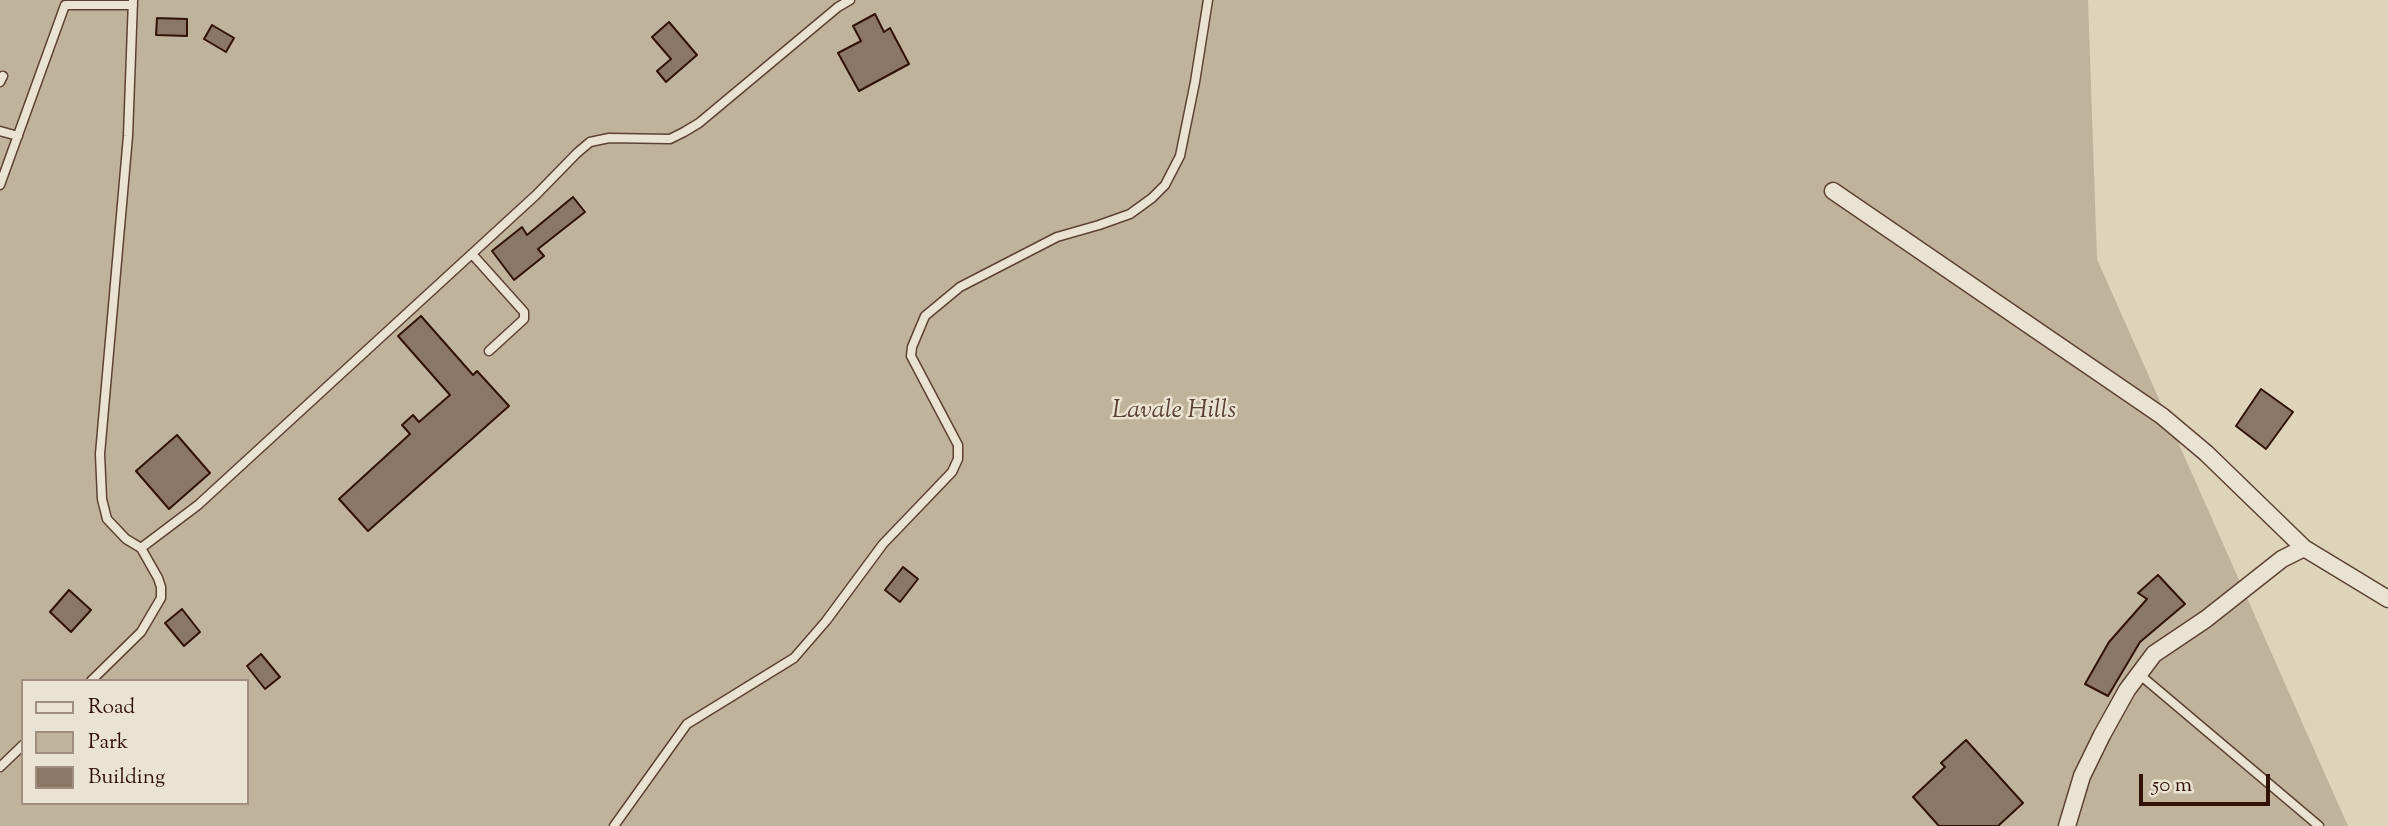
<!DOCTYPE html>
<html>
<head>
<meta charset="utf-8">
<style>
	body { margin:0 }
	#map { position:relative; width:2388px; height:826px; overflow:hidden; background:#ded4ba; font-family:"Sorts Mill Goudy",serif }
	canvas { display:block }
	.legend { position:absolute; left:21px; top:679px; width:228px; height:126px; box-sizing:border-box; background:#eae3d2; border:2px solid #a08f80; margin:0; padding:9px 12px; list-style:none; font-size:21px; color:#301206 }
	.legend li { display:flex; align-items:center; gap:14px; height:35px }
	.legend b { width:35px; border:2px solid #a08f80 }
	.scale { position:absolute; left:2139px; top:774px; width:131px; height:32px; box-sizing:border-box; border:4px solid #301206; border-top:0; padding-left:9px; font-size:21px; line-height:24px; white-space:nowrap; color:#301206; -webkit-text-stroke:5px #eae3d2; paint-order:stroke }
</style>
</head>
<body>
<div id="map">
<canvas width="2388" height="826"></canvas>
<ul class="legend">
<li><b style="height:9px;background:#eae3d2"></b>Road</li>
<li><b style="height:19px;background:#c0b39b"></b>Park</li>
<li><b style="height:19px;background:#8a7764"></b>Building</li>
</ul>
<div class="scale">50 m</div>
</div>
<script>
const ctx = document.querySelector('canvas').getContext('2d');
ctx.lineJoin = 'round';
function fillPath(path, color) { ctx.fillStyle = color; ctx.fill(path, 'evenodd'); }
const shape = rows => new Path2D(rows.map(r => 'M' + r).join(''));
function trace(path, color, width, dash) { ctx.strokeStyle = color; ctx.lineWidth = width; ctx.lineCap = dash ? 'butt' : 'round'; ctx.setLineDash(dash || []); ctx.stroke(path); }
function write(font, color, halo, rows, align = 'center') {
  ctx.font = font + ' "Sorts Mill Goudy",serif'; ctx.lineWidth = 5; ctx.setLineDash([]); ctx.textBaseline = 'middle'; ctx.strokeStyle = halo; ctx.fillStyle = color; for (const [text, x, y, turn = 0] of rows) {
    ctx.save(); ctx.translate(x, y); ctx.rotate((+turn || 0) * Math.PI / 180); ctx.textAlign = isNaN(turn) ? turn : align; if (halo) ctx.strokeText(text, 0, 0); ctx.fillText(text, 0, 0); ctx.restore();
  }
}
const green = shape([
	[0,0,2088,0,2097,259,2348,826,0,826],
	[23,681,247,681,247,803,23,803]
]);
const building = shape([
	[875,14,884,32,890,28,909,64,859,91,838,53,861,41,853,26,875,14],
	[157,18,187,19,187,36,156,35,157,18],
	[669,22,697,55,666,82,657,71,671,59,652,37,669,22],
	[212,25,234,38,226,52,204,39,212,25],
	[573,197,585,212,538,249,544,256,514,280,492,251,522,227,527,235,573,197],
	[421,316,473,375,477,371,509,406,368,531,339,499,410,434,402,425,413,415,419,422,450,395,398,336,421,316],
	[2261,389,2293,412,2266,449,2236,426,2261,389],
	[177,435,210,473,169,509,136,471,177,435],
	[903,567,918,579,900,602,885,590,903,567],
	[2158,575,2185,604,2140,642,2108,696,2085,684,2109,642,2147,599,2138,593,2158,575],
	[69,590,91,610,71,632,50,612,69,590],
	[182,609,200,632,184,646,165,623,182,609],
	[261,654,280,677,265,689,247,666,261,654],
	[1966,740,2023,803,1998,826,1939,826,1913,797,1945,767,1941,763,1966,740]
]);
const service = shape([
	[133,0,128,136,100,454,102,499,107,519,126,539,141,548,198,505,536,195,577,153,590,142,609,138,670,139,684,132,699,123,838,7,850,0],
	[0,82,3,76],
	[0,131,18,136],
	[0,185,65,5,133,5],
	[472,254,524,312,524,319,489,351],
	[2139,674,2319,826],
	[91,681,141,632,161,598,161,587,158,578,141,548],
	[0,767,23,745],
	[614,826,687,724,794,658,826,621,883,544,952,472,958,459,958,445,911,356,912,347,925,316,960,287,1057,237,1099,225,1130,214,1152,198,1165,185,1180,156,1195,82,1208,0]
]);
const minor = shape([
	[1833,191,2162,416,2206,453,2304,548],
	[2067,826,2082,776,2102,735,2127,690,2154,654,2206,619,2282,559,2304,548,2388,599]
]);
const parkNames = [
	["Lavale Hills",1174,413]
];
fillPath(green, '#c0b39b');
fillPath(building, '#8a7764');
trace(building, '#301206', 2);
trace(service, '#5c4233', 11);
trace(minor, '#5c4233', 19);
trace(service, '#eae3d2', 8);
trace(minor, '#eae3d2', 16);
write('italic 26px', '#5b4233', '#eae3d2', parkNames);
</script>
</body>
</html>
